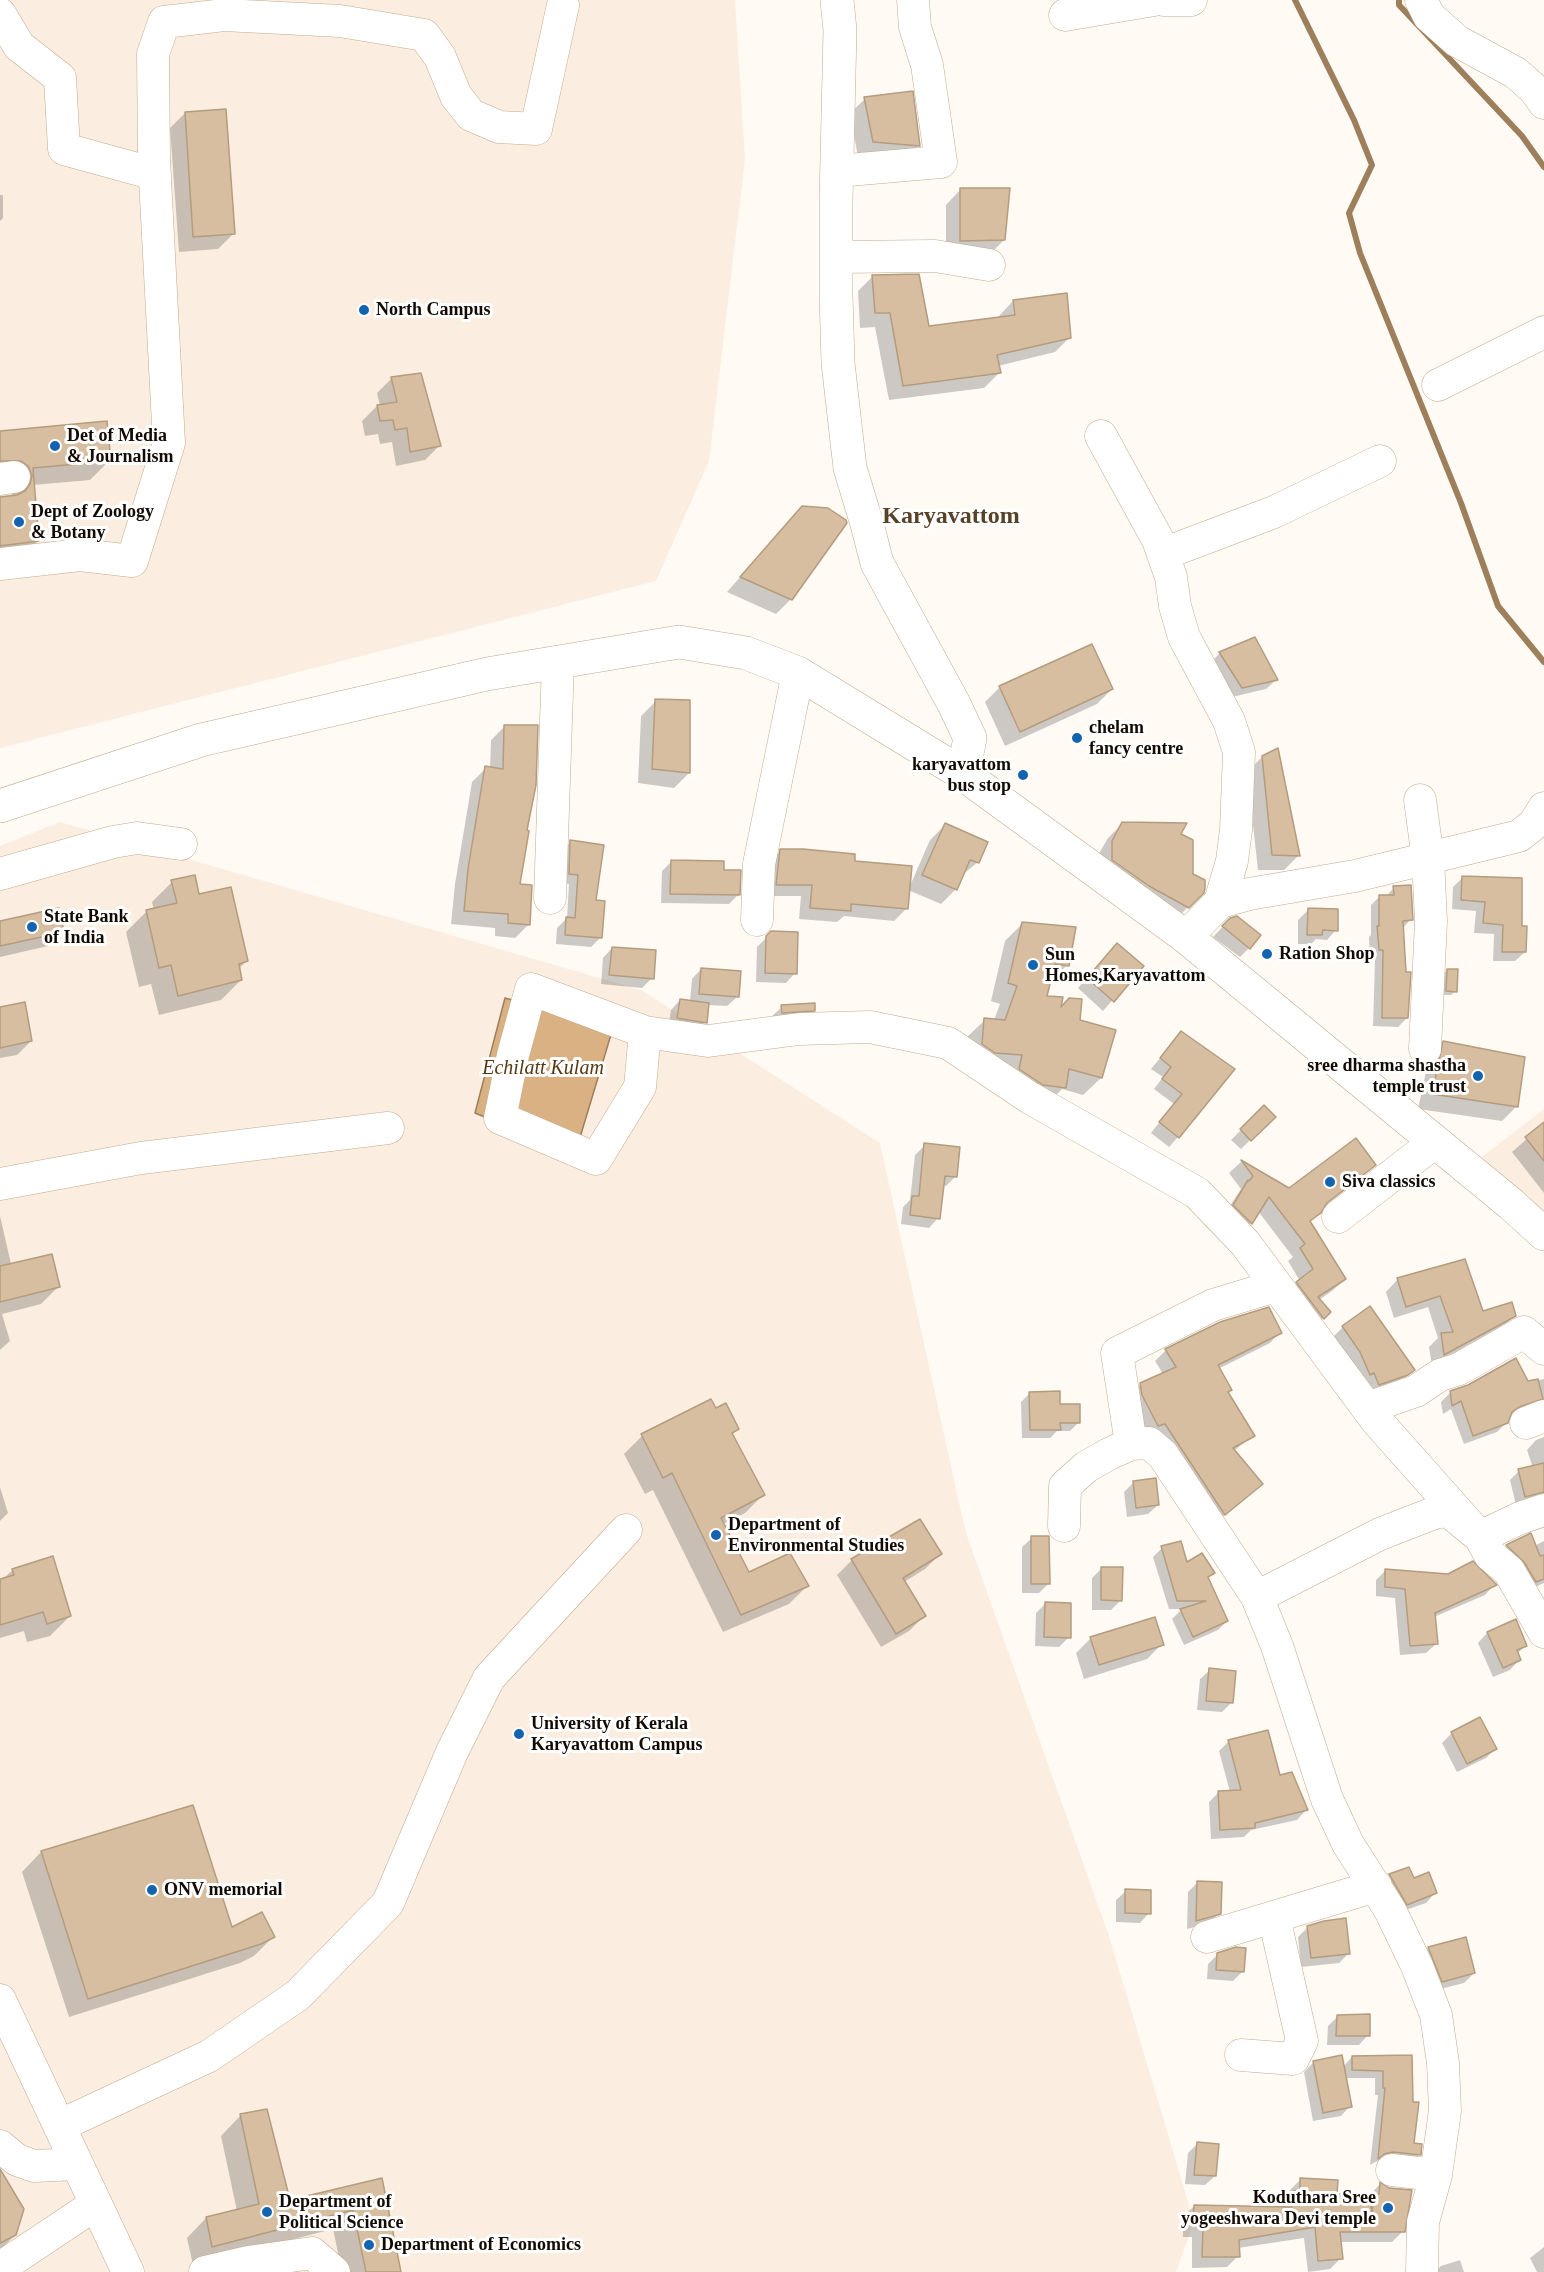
<!DOCTYPE html>
<html>
<head>
<meta charset="utf-8">
<style>
	body { margin:0 }
	canvas { display:block; background:#fffaf4 }
</style>
</head>
<body>
<canvas width="1544" height="2272"></canvas>
<script>
const ctx = document.querySelector('canvas').getContext('2d');
ctx.lineJoin = 'round';
function fillPath(path, color) { ctx.fillStyle = color; ctx.fill(path, 'evenodd'); }
const shape = rows => new Path2D(rows.map(r => 'M' + r).join(''));
function trace(path, color, width, dash) { ctx.strokeStyle = color; ctx.lineWidth = width; ctx.lineCap = dash ? 'butt' : 'round'; ctx.setLineDash(dash || []); ctx.stroke(path); }
function write(font, color, halo, rows, align = 'center') {
  ctx.font = font + ' "Times New Roman",serif'; ctx.lineWidth = 6; ctx.setLineDash([]); ctx.textBaseline = 'middle'; ctx.strokeStyle = halo; ctx.fillStyle = color; for (const [text, x, y, turn = 0] of rows) {
    ctx.save(); ctx.translate(x, y); ctx.rotate((+turn || 0) * Math.PI / 180); ctx.textAlign = isNaN(turn) ? turn : align; if (halo) ctx.strokeText(text, 0, 0); ctx.fillText(text, 0, 0); ctx.restore();
  }
}
const built = shape([
	[0,0,735,0,745,159,709,461,656,581,0,748],
	[60,822,641,990,880,1143,965,1530,1110,1939,1194,2222,1176,2272,0,2272,0,846],
	[1544,1109,1544,1216,1479,1159]
]);
const water = shape([
	[505,998,613,1028,575,1154,475,1113,505,998]
]);
const shadow = shape([
	[865,99,919,145,904,160,858,157,850,113],
	[185,113,233,234,218,249,179,252,170,128],
	[960,190,1004,240,989,255,946,255,946,205],
	[0,195,3,195,3,218,0,221],
	[873,276,927,327,999,319,999,316,1013,301,1070,337,1055,352,998,366,999,373,984,388,889,400,875,327,860,328,858,291],
	[392,378,439,446,425,460,396,466,392,442,380,444,378,434,365,436,362,421,377,406,380,406,377,393],
	[0,432,110,460,90,480,33,485,38,541,18,561,0,563,0,498,12,497,12,494,9,486,0,480],
	[802,507,791,599,776,614,727,592],
	[1255,638,1276,680,1266,689,1232,697,1210,663,1220,653],
	[1000,687,1112,689,1097,704,1005,746,985,702],
	[656,701,689,773,674,788,638,783,641,716],
	[505,726,525,831,518,885,529,924,515,938,495,936,495,928,451,924,455,884,472,782,486,768,490,768,491,740],
	[1262,757,1299,855,1284,870,1258,870,1247,772],
	[1123,823,1179,834,1192,875,1203,892,1173,922,1097,857,1108,838],
	[945,825,978,862,961,876,956,889,941,904,908,890,906,909,894,921,844,916,837,922,799,919,801,896,765,896,769,863,781,850,853,862,909,888,930,840],
	[571,842,594,902,601,937,591,947,556,944,557,928,567,918,569,884,560,883,561,851],
	[672,861,723,871,738,895,729,904,661,903,662,871],
	[1463,877,1521,927,1525,952,1515,961,1493,961,1494,934,1474,933,1476,911,1452,909,1453,887],
	[172,882,198,896,247,961,238,969,241,980,221,1000,159,1015,151,984,139,987,126,932,146,912,154,910,152,902],
	[1394,888,1411,919,1402,929,1407,1018,1398,1027,1373,1026,1375,959,1370,959,1369,937,1371,935,1371,905,1380,896,1386,896],
	[1308,910,1336,930,1327,940,1316,939,1311,944,1298,944,1298,920],
	[1230,919,1249,948,1240,957,1213,937],
	[0,923,63,931,48,946,0,957],
	[1022,924,1067,965,1050,983,1045,997,1078,1021,1101,1078,1083,1095,1062,1089,1047,1105,967,1037,985,1020,994,1020,1000,1004,991,1001,1005,941],
	[772,932,795,973,786,983,756,982,757,947],
	[612,948,652,978,642,988,601,984,603,958],
	[1108,954,1142,966,1103,1011,1078,988],
	[701,969,737,997,727,1006,708,1005,705,1022,695,1032,668,1028,671,1010,680,1000,690,1001,692,979],
	[1447,970,1456,991,1451,995,1442,995,1443,974],
	[782,1007,814,1010,804,1020,772,1022,772,1016],
	[0,1009,31,1041,17,1055,0,1058],
	[1181,1033,1211,1056,1178,1137,1169,1147,1151,1133,1174,1104,1154,1089,1163,1077,1151,1069],
	[1444,1043,1517,1106,1502,1121,1418,1109,1429,1058],
	[1264,1107,1274,1117,1241,1149,1231,1140],
	[1544,1124,1544,1193,1512,1152],
	[925,1145,956,1176,946,1186,942,1185,938,1218,929,1228,901,1224,903,1207,910,1200,915,1155],
	[1241,1162,1289,1190,1374,1165,1362,1177,1323,1207,1309,1223,1345,1279,1332,1291,1319,1300,1329,1312,1317,1325,1285,1295,1300,1281,1288,1261,1293,1257,1258,1211,1251,1223,1239,1235,1222,1218,1241,1189,1229,1173],
	[0,1216,11,1264,59,1286,41,1304,2,1314,10,1341,0,1350],
	[1464,1261,1482,1313,1514,1316,1502,1328,1432,1366,1429,1347,1438,1338,1428,1307,1394,1318,1386,1292,1398,1279],
	[1343,1327,1413,1370,1404,1379,1369,1393,1333,1337],
	[1280,1332,1270,1343,1218,1369,1227,1392,1253,1435,1234,1451,1261,1484,1214,1524,1147,1436,1130,1395,1141,1384,1163,1374,1155,1361,1166,1350],
	[1544,1379,1544,1411,1527,1408,1509,1415,1507,1422,1497,1432,1464,1444,1451,1409,1443,1414,1441,1402,1451,1392,1527,1383],
	[1030,1393,1059,1406,1079,1422,1070,1431,1057,1431,1050,1438,1022,1438,1021,1402],
	[716,1410,737,1429,732,1435,763,1495,745,1513,723,1524,748,1573,807,1586,789,1604,723,1632,653,1490,645,1494,624,1454,642,1436],
	[1544,1437,1544,1499,1516,1505,1510,1480,1519,1471,1533,1468,1527,1450,1536,1440],
	[1134,1482,1158,1505,1148,1514,1127,1517,1124,1492],
	[0,1487,8,1513,0,1521],
	[1530,1535,1534,1546,1544,1541,1544,1583,1526,1591,1497,1555,1507,1546],
	[1032,1538,1048,1584,1039,1593,1022,1593,1022,1547],
	[1162,1548,1186,1565,1213,1572,1207,1578,1227,1621,1218,1630,1184,1645,1172,1619,1182,1609,1169,1609,1153,1557],
	[940,1554,925,1569,904,1582,924,1616,909,1631,881,1647,837,1575,852,1560],
	[1102,1568,1121,1600,1111,1610,1092,1610,1092,1578],
	[13,1570,70,1616,50,1636,27,1642,24,1631,0,1638,0,1581],
	[1386,1570,1494,1585,1485,1595,1434,1617,1436,1644,1426,1653,1400,1655,1395,1598,1376,1596,1376,1580],
	[1046,1603,1069,1637,1059,1647,1035,1646,1036,1613],
	[1515,1621,1525,1646,1517,1654,1519,1660,1510,1670,1493,1677,1478,1643,1487,1633],
	[1091,1638,1162,1644,1147,1659,1084,1679,1076,1653],
	[1210,1670,1232,1702,1222,1712,1197,1710,1200,1679],
	[1452,1733,1495,1749,1486,1758,1457,1772,1442,1743],
	[1229,1741,1279,1777,1306,1810,1297,1820,1251,1830,1244,1837,1211,1839,1209,1802,1219,1792,1230,1792,1219,1751],
	[157,1816,231,1929,273,1937,254,1956,240,1963,69,2017,22,1872,41,1852],
	[1390,1876,1413,1880,1435,1893,1426,1903,1397,1913,1381,1885],
	[1198,1882,1219,1913,1209,1923,1187,1929,1188,1892],
	[1126,1891,1149,1913,1140,1923,1116,1922,1116,1900],
	[1308,1927,1349,1953,1339,1963,1301,1967,1298,1937],
	[1428,1948,1474,1973,1464,1983,1433,1991,1419,1958],
	[1218,1954,1243,1971,1233,1981,1207,1979,1208,1964],
	[1338,2016,1368,2035,1359,2045,1327,2045,1328,2026],
	[1352,2057,1411,2057,1413,2145,1419,2154,1411,2163,1384,2160,1375,2162,1370,2165,1378,2095,1375,2095,1375,2078,1345,2078,1350,2106,1341,2116,1313,2121,1304,2072,1314,2062,1343,2067],
	[240,2116,289,2202,381,2180,399,2272,342,2272,333,2229,193,2265,187,2238,206,2218,237,2211,221,2136],
	[1198,2143,1215,2176,1205,2185,1185,2184,1188,2153],
	[1301,2179,1336,2196,1369,2196,1380,2184,1403,2231,1392,2242,1340,2242,1341,2258,1330,2269,1308,2272,1304,2238,1238,2248,1238,2256,1227,2267,1192,2268,1192,2237,1183,2237,1183,2217,1194,2206,1282,2208,1282,2204,1289,2196,1290,2190],
	[0,2188,15,2235,0,2250],
	[1544,2247,1544,2272,1537,2272,1530,2258],
	[1460,2260,1464,2272,1435,2272,1441,2266]
]);
const stream = shape([
	[1295,0,1354,120,1372,165,1349,213,1360,253,1461,503,1498,606,1544,662],
	[1399,0,1399,5,1522,136,1544,167]
]);
const building = shape([
	[913,91,920,146,873,142,864,97,913,91],
	[226,109,235,234,193,237,185,112,226,109],
	[960,188,1010,188,1005,240,960,241,960,188],
	[919,274,929,326,1015,315,1013,300,1067,293,1071,338,997,355,1001,373,903,386,890,313,875,313,872,275,919,274],
	[421,373,441,446,410,452,407,428,395,430,393,420,380,421,377,405,397,402,391,377,421,373],
	[107,421,111,461,33,468,39,541,0,546,0,497,17,495,25,491,30,484,32,475,28,466,21,461,0,461,0,431,107,421],
	[802,506,828,508,846,520,847,523,792,600,740,577,802,506],
	[1255,637,1278,680,1242,688,1219,652,1255,637],
	[1092,644,1113,689,1020,732,999,686,1092,644],
	[655,699,690,700,690,773,652,769,655,699],
	[504,725,538,725,536,785,527,830,529,831,520,884,532,885,530,925,508,923,508,914,464,911,468,869,485,766,503,769,504,725],
	[1278,748,1300,856,1272,855,1262,756,1278,748],
	[1122,822,1187,823,1181,834,1193,840,1193,874,1205,880,1205,888,1204,893,1189,908,1149,886,1112,860,1112,841,1122,822],
	[945,823,988,842,979,863,970,860,957,890,922,875,945,823],
	[570,840,604,845,596,900,605,901,602,938,565,935,566,917,575,918,578,875,569,874,570,840],
	[780,849,803,849,855,854,855,861,912,866,908,909,851,904,851,911,810,908,812,885,776,885,780,849],
	[671,860,724,861,724,870,741,870,740,895,670,894,671,860],
	[195,875,199,894,231,887,248,961,239,964,242,980,178,996,171,965,159,968,146,910,177,903,171,880,195,875],
	[1462,876,1522,878,1522,926,1527,926,1526,952,1502,952,1503,925,1483,923,1485,902,1461,900,1462,876],
	[1411,885,1413,920,1403,921,1406,972,1411,972,1408,1018,1382,1018,1383,950,1379,950,1377,926,1379,926,1379,895,1394,895,1393,886,1411,885],
	[59,908,64,932,0,946,0,921,59,908],
	[1308,908,1338,909,1338,931,1323,930,1322,935,1307,935,1308,908],
	[1237,916,1261,935,1250,949,1222,926,1230,918,1237,916],
	[1022,922,1076,927,1069,966,1055,964,1047,996,1063,997,1061,1007,1069,998,1082,999,1080,1020,1116,1030,1102,1078,1069,1069,1066,1088,1043,1085,1019,1069,1022,1055,995,1053,982,1044,984,1018,1005,1020,1017,986,1008,983,1022,922],
	[771,931,798,932,797,974,765,973,766,936,771,931],
	[1117,943,1144,966,1114,1002,1087,978,1117,943],
	[612,947,656,950,654,979,609,975,612,947],
	[701,968,741,971,739,997,699,994,701,968],
	[1447,969,1458,969,1457,992,1446,991,1447,969],
	[680,999,709,1003,707,1023,677,1018,680,999],
	[25,1002,32,1041,0,1048,0,1007,25,1002],
	[815,1003,815,1011,782,1013,781,1005,815,1003],
	[1181,1031,1235,1069,1179,1138,1159,1122,1182,1094,1162,1079,1171,1067,1160,1058,1181,1031],
	[1443,1041,1525,1057,1518,1107,1432,1094,1443,1041],
	[1264,1105,1276,1117,1251,1141,1240,1129,1264,1105],
	[1544,1122,1544,1161,1525,1137,1544,1122],
	[1356,1138,1376,1165,1327,1203,1321,1213,1310,1221,1346,1279,1318,1297,1331,1312,1324,1319,1296,1282,1313,1269,1300,1248,1305,1244,1269,1197,1252,1224,1233,1205,1248,1180,1249,1181,1253,1176,1241,1160,1289,1188,1356,1138],
	[924,1143,960,1147,957,1177,945,1176,940,1219,910,1215,912,1196,919,1196,924,1143],
	[52,1254,60,1287,0,1302,0,1266,52,1254],
	[1465,1259,1483,1311,1512,1302,1516,1316,1444,1355,1441,1333,1453,1332,1440,1296,1406,1307,1397,1278,1465,1259],
	[1370,1306,1415,1370,1408,1375,1379,1385,1374,1373,1370,1375,1360,1352,1342,1326,1370,1306],
	[1269,1307,1282,1333,1218,1365,1232,1390,1228,1392,1255,1436,1233,1448,1263,1484,1225,1515,1165,1424,1158,1426,1142,1395,1140,1383,1176,1367,1165,1349,1220,1322,1269,1307],
	[1516,1358,1528,1381,1538,1379,1543,1399,1519,1407,1512,1412,1508,1423,1473,1436,1461,1401,1452,1406,1450,1391,1468,1385,1516,1358],
	[1060,1391,1060,1404,1080,1404,1080,1423,1060,1423,1061,1430,1030,1430,1029,1392,1060,1391],
	[711,1399,716,1408,726,1403,739,1429,732,1433,765,1495,721,1518,749,1572,790,1553,809,1586,741,1615,672,1473,663,1478,641,1434,711,1399],
	[1544,1463,1544,1492,1525,1497,1518,1469,1544,1463],
	[1156,1478,1159,1505,1136,1508,1133,1481,1156,1478],
	[920,1519,942,1554,903,1578,926,1616,896,1634,851,1559,920,1519],
	[1531,1533,1540,1556,1544,1555,1544,1579,1536,1582,1524,1562,1506,1545,1531,1533],
	[1031,1536,1049,1536,1050,1584,1031,1584,1031,1536],
	[1181,1541,1187,1562,1202,1553,1215,1573,1208,1577,1228,1621,1193,1637,1180,1609,1206,1601,1177,1601,1161,1546,1181,1541],
	[53,1556,71,1616,47,1624,43,1612,0,1625,0,1579,14,1575,12,1569,53,1556],
	[1473,1561,1497,1585,1435,1613,1438,1644,1410,1646,1405,1589,1385,1587,1385,1569,1448,1574,1473,1561],
	[1101,1567,1123,1567,1122,1601,1101,1600,1101,1567],
	[1045,1602,1071,1603,1071,1638,1044,1637,1045,1602],
	[1155,1617,1164,1645,1099,1665,1090,1637,1155,1617],
	[1516,1619,1527,1646,1517,1650,1521,1660,1503,1668,1487,1632,1516,1619],
	[1209,1668,1236,1671,1233,1703,1206,1701,1209,1668],
	[1480,1717,1497,1749,1467,1764,1451,1732,1480,1717],
	[1268,1730,1280,1775,1292,1772,1308,1810,1255,1823,1255,1828,1220,1830,1218,1791,1241,1790,1228,1740,1268,1730],
	[193,1805,232,1927,262,1912,275,1937,261,1944,88,1999,41,1851,193,1805],
	[1409,1867,1414,1878,1429,1872,1437,1893,1407,1905,1389,1874,1409,1867],
	[1197,1881,1222,1882,1221,1914,1196,1921,1197,1881],
	[1125,1889,1151,1890,1151,1914,1125,1913,1125,1889],
	[1346,1918,1350,1954,1311,1958,1307,1926,1324,1921,1346,1918],
	[1466,1937,1475,1973,1442,1982,1428,1947,1466,1937],
	[1236,1947,1246,1948,1244,1972,1216,1970,1217,1953,1236,1947],
	[1370,2014,1370,2036,1336,2036,1337,2015,1370,2014],
	[1342,2055,1352,2107,1323,2113,1313,2061,1342,2055],
	[1412,2055,1413,2102,1419,2102,1414,2143,1422,2144,1421,2155,1393,2152,1384,2154,1378,2159,1385,2088,1383,2088,1383,2071,1352,2070,1352,2056,1412,2055],
	[267,2109,290,2200,382,2178,401,2272,366,2272,353,2210,212,2247,206,2217,259,2204,240,2114,267,2109],
	[1197,2142,1219,2144,1216,2176,1194,2175,1197,2142],
	[0,2169,24,2209,16,2235,0,2243,0,2169],
	[1300,2178,1338,2180,1337,2194,1369,2194,1372,2212,1374,2194,1379,2194,1380,2182,1389,2188,1412,2190,1405,2232,1340,2232,1343,2259,1318,2261,1315,2227,1239,2240,1240,2257,1202,2257,1203,2227,1193,2226,1194,2205,1292,2207,1293,2191,1300,2190,1300,2178]
]);
const minor = shape([
	[1164,0,1191,0],
	[1421,0,1429,16,1457,41,1516,73,1534,89,1544,103],
	[0,14,19,46,60,78,64,149,155,174],
	[1065,15,1154,0],
	[837,171,941,162,927,65,915,27,913,0],
	[836,257,935,256,989,265],
	[1438,385,1544,332],
	[1101,436,1158,540,1171,577,1175,606,1184,637,1229,721,1239,752,1236,830,1232,861,1220,902],
	[0,479,14,477],
	[1163,554,1274,512,1380,461],
	[0,564,80,555,132,561,169,443,154,160,153,54,164,22,224,15,340,21,424,35,440,57,456,96,471,115,499,127,536,129,563,5],
	[1420,800,1428,859,1431,921,1425,1049],
	[0,874,113,842,137,838,181,844],
	[550,898,558,662],
	[757,920,759,864,798,673],
	[1186,937,1220,902,1249,894,1355,876,1519,836,1534,824,1544,808],
	[645,1032,640,1087,596,1159,500,1118,513,1055,531,989,645,1032,708,1041,799,1029,870,1027,948,1043,1030,1098,1197,1193,1245,1243,1376,1420,1480,1537,1490,1555,1509,1571,1544,1632],
	[0,1184,141,1158,388,1128],
	[1338,1217,1435,1142],
	[1367,1408,1416,1391,1440,1375,1459,1369,1524,1332,1544,1349],
	[1526,1423,1544,1416],
	[1131,1444,1117,1353,1213,1305,1276,1286],
	[1064,1526,1065,1486,1086,1467,1109,1454,1131,1444,1149,1443,1163,1455,1257,1597],
	[1207,1937,1376,1886],
	[0,2000,128,2272],
	[1241,2055,1293,2059,1302,2041,1274,1917],
	[59,2126,209,2056,298,1995,388,1903,452,1752,489,1678,626,1530],
	[0,2146,17,2160,34,2166,77,2164],
	[1392,2170,1436,2175],
	[0,2268,96,2204],
	[205,2272,248,2262,312,2253,334,2272],
	[1422,2272,1423,2222,1436,2175,1445,2111,1443,2063,1436,2015,1417,1966,1390,1910,1348,1844,1327,1799,1277,1646,1257,1597,1380,1534,1434,1513,1446,1511,1452,1514,1480,1537,1520,1518,1544,1510]
]);
const major = shape([
	[837,0,840,30,836,201,836,294,838,363,850,468,867,524,877,563,954,704,970,738,963,774],
	[0,806,201,740,487,674,679,642,746,653,798,673,963,774,1186,937,1511,1204,1544,1234]
]);
const markers = [
	[364,310,6,"#1363b1"],
	[55,446,6,"#1363b1"],
	[19,522,6,"#1363b1"],
	[1077,738,6,"#1363b1"],
	[1023,775,6,"#1363b1"],
	[32,927,6,"#1363b1"],
	[1267,954,6,"#1363b1"],
	[1033,965,6,"#1363b1"],
	[1478,1076,6,"#1363b1"],
	[1330,1182,6,"#1363b1"],
	[716,1535,6,"#1363b1"],
	[519,1734,6,"#1363b1"],
	[152,1890,6,"#1363b1"],
	[1388,2208,6,"#1363b1"],
	[267,2212,6,"#1363b1"],
	[369,2245,6,"#1363b1"]
];
const poiNames = [
	["North Campus",376,310],
	["Det of Media",67,436],
	["& Journalism",67,457],
	["Dept of Zoology",31,512],
	["& Botany",31,533],
	["chelam",1089,728],
	["fancy centre",1089,749],
	["karyavattom",1011,765,"right"],
	["bus stop",1011,786,"right"],
	["State Bank",44,917],
	["of India",44,938],
	["Ration Shop",1279,954],
	["Sun",1045,955],
	["Homes,Karyavattom",1045,976],
	["sree dharma shastha",1466,1066,"right"],
	["temple trust",1466,1087,"right"],
	["Siva classics",1342,1182],
	["Department of",728,1525],
	["Environmental Studies",728,1546],
	["University of Kerala",531,1724],
	["Karyavattom Campus",531,1745],
	["ONV memorial",164,1890],
	["Koduthara Sree",1376,2198,"right"],
	["yogeeshwara Devi temple",1376,2219,"right"],
	["Department of",279,2202],
	["Political Science",279,2223],
	["Department of Economics",381,2245]
];
const waterNames = [
	["Echilatt Kulam",543,1069]
];
const districtNames = [
	["Karyavattom",951,517]
];
fillPath(built, '#fbeee0');
fillPath(water, '#d9b182');
trace(water, '#9e7f5c', 1.5);
fillPath(shadow, '#0003');
trace(stream, '#9e7f5c', 6);
fillPath(building, '#d7bea1');
trace(building, '#b49c7f', 1.5);
trace(minor, '#c2aa8d', 33);
trace(major, '#c2aa8d', 34);
trace(minor, '#fff', 32);
trace(major, '#fff', 33);
for (const [x, y, r, color] of markers) { const dot = new Path2D(); dot.arc(x, y, r, 0, 2 * Math.PI); ctx.fillStyle = color; ctx.fill(dot); trace(dot, '#fff', 2); }
write('bold 18px', '#130b03', '#fff', poiNames, 'left');
write('italic 20px', '#533812', '#fff', waterNames);
write('bold 24px', '#574228', '#fff', districtNames);
</script>
</body>
</html>
